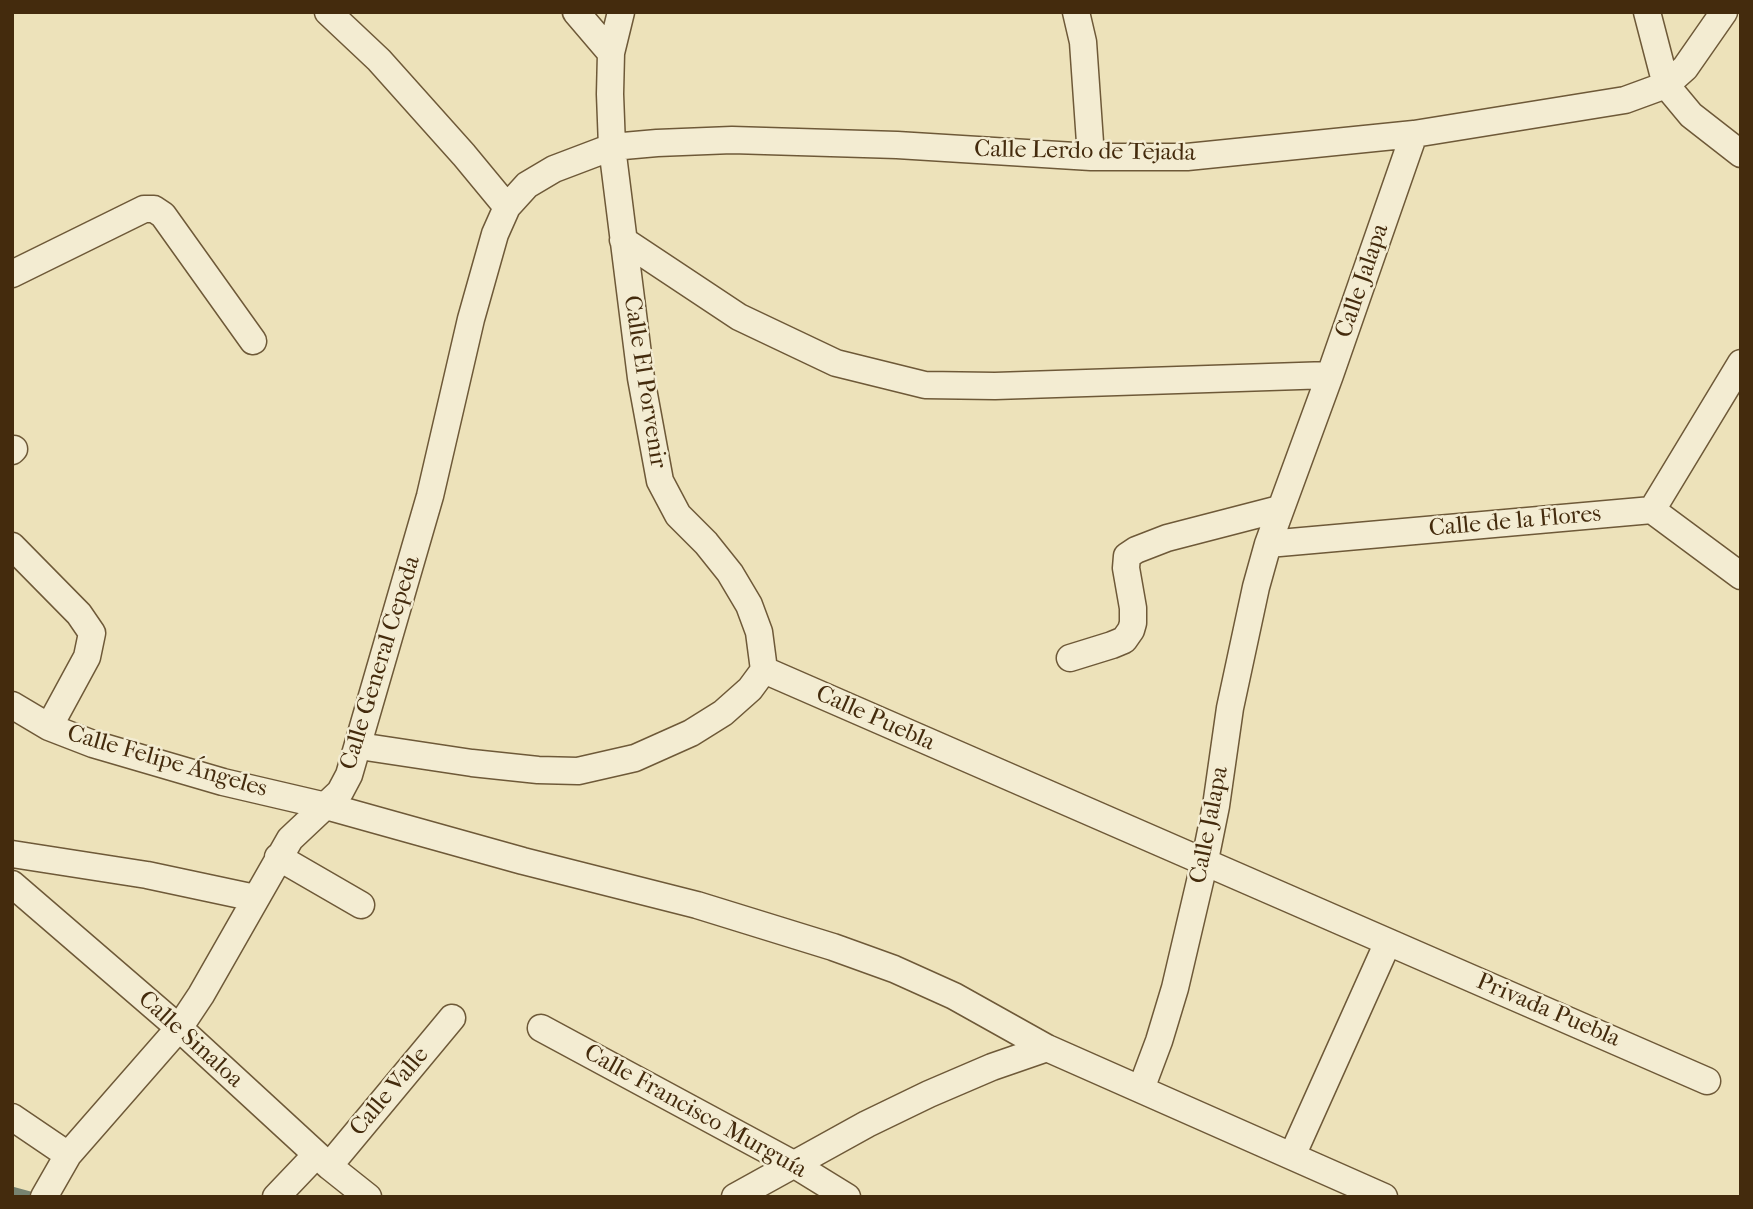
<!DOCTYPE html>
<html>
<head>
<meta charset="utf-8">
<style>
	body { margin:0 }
	#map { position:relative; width:1753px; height:1209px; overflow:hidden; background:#ede2ba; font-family:"IM FELL French Canon",serif }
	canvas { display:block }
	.frame { position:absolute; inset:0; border:14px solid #442b0d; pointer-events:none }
</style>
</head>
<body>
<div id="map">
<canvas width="1753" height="1209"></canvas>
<div class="frame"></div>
</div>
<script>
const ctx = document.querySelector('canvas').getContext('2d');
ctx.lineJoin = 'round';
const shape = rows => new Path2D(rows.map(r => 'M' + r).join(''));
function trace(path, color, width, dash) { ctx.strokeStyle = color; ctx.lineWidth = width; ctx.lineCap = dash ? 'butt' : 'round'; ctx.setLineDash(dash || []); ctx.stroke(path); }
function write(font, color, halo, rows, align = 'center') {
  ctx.font = font + ' "IM FELL French Canon",serif'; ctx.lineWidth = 5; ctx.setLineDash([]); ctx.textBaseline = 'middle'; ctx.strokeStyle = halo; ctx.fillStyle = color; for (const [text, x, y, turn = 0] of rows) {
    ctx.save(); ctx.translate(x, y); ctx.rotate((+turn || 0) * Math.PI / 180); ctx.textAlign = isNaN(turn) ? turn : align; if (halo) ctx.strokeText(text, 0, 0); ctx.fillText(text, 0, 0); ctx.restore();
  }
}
const stream = shape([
	[12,1191,34,1197]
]);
const street = shape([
	[328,12,379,60,464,155,507,207],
	[576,12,611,53],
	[621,12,611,53,610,94,612,147,641,378,660,481,678,515,706,543,730,573,749,605,759,632,764,670],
	[1076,12,1083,42,1091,157],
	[1647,12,1666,85,1691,115,1741,154],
	[623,240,739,317,836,363,925,385,995,386,1330,375],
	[12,274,144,209,154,209,163,215,253,341],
	[12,451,14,449],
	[1652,510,1741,363],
	[1268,544,1652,510,1741,576],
	[12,546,79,614,92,633,87,657,49,727],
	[1070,658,1112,645,1124,640,1131,630,1133,623,1133,608,1126,568,1127,556,1136,550,1167,538,1279,509],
	[764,670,1707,1081],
	[12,705,49,727,93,744,223,782,326,806,523,861,697,905,833,947,894,969,954,996,1047,1048,1384,1197],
	[359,746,472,763,538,770,578,771,635,758,691,733,723,713,750,689,764,670],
	[12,854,147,875,255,898],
	[278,857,361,905],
	[12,884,179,1028,329,1166,368,1197],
	[541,1028,795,1165,847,1197],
	[1141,1089,1159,1041,1175,988,1205,860,1216,806,1230,708,1256,587,1268,544,1330,375,1414,134],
	[12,1117,68,1155],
	[1292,1156,1388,942],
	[329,1166,452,1018],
	[44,1197,68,1155,179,1028,201,995,290,839,340,792,349,775,430,496,471,319,495,234,507,207,527,185,554,169,612,147,657,143,732,140,897,145,1091,157,1187,157,1414,134,1625,100,1666,85,1685,68,1724,12],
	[276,1197,316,1155],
	[735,1197,867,1124,929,1094,992,1067,1047,1048]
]);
const streetNames = [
	["Calle Lerdo de Tejada",1085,152,1],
	["Calle Jalapa",1363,281,-71],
	["Calle El Porvenir",644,382,81],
	["Calle de la Flores",1515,522,-5],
	["Calle General Cepeda",381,663,-73],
	["Calle Puebla",875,719,24],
	["Calle Felipe Ángeles",167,762,16],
	["Calle Jalapa",1210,825,-79],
	["Privada Puebla",1548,1011,23],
	["Calle Sinaloa",190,1040,42],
	["Calle Valle",390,1092,-50],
	["Calle Francisco Murguía",695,1112,29]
];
trace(stream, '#778371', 9);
trace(street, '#6e5938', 29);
trace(street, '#f3ecd2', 26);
write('24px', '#442b0d', '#f3ecd2', streetNames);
</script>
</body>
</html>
